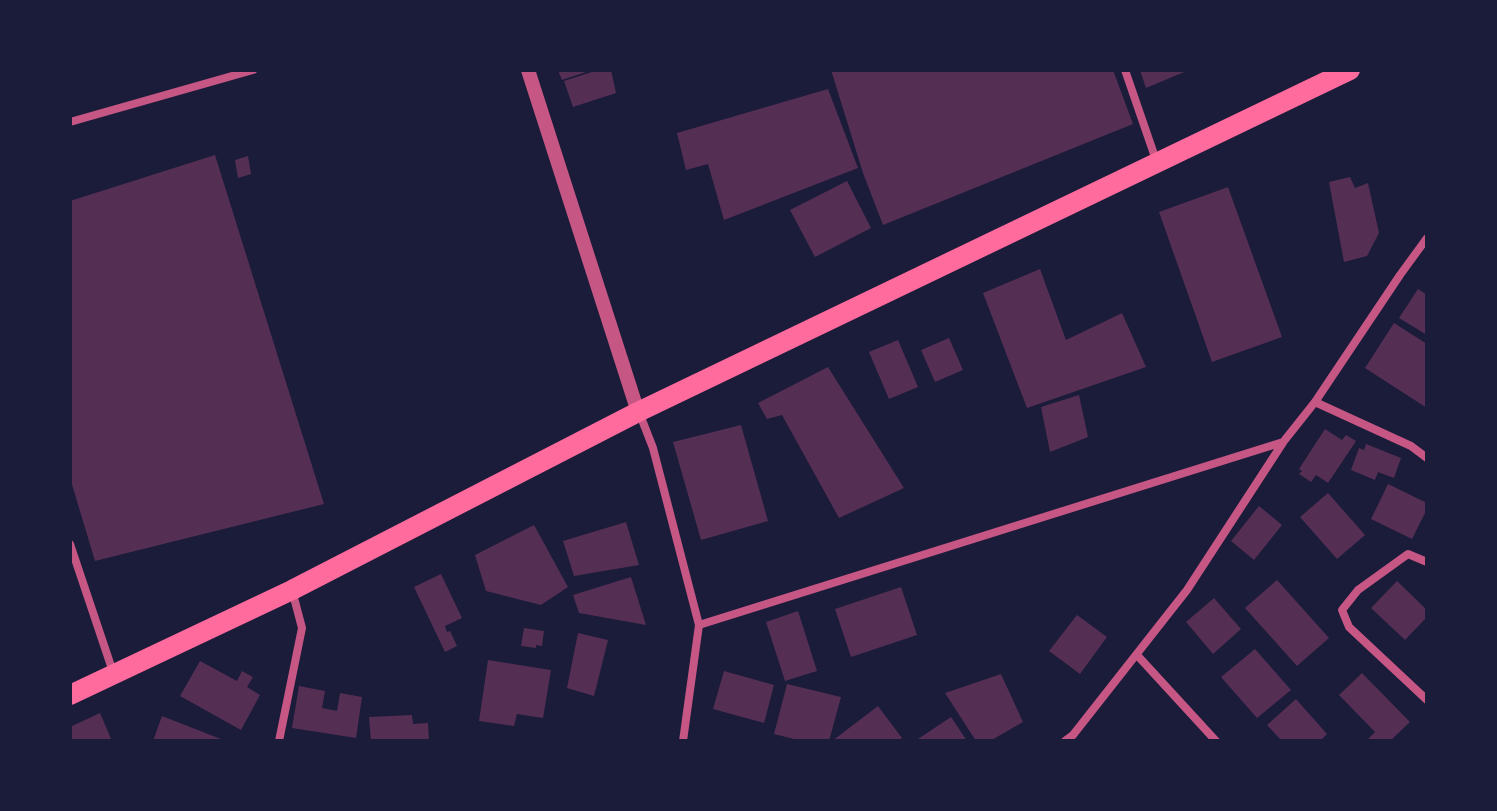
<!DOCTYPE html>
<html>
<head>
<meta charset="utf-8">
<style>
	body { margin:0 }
	#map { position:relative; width:1497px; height:811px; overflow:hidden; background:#1b1b3a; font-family:"Titillium Web",sans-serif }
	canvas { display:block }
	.frame { position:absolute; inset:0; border:72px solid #1b1b3a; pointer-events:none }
</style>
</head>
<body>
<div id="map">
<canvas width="1497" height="811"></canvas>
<div class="frame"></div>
</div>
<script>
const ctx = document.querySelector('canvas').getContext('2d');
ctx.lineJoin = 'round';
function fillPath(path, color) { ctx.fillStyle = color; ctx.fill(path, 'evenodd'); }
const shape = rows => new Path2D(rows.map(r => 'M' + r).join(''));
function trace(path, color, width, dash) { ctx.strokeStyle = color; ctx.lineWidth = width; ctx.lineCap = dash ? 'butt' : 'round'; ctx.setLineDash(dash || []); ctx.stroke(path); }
const building = shape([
	[558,70,589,70,589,71,562,80],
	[598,70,611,70,616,93,573,107,564,81],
	[831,70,1113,70,1133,124,883,225,863,173],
	[1140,70,1189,70,1146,88],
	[828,89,858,168,724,220,708,164,686,170,677,133],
	[215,155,324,504,95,561,70,478,70,201],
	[248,156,251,174,238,178,235,160],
	[1350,177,1355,188,1368,183,1379,233,1367,256,1344,262,1329,182],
	[847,181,871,228,815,257,790,210],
	[1228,187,1282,337,1212,362,1159,212],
	[1040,269,1066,340,1122,313,1146,367,1027,408,983,293],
	[1418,289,1427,295,1427,335,1399,318],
	[1394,323,1427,344,1427,408,1365,368],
	[949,338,963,370,935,382,921,350],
	[898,340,918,387,889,399,869,352],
	[828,367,904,488,839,518,782,415,767,419,758,403],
	[1079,395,1088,437,1050,452,1041,407],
	[741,425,768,521,701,540,673,442],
	[1325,429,1342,440,1346,435,1356,441,1328,483,1316,475,1311,482,1299,474,1302,471,1299,469],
	[1366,444,1401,458,1394,478,1378,472,1375,480,1351,470,1359,448,1364,450],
	[1388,484,1427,503,1427,509,1412,539,1371,519],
	[1328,493,1365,535,1337,559,1300,517],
	[1259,506,1282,525,1254,560,1231,541],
	[626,522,639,565,574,576,563,541],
	[534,525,568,587,541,605,486,591,475,555],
	[441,574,462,618,445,626,447,632,450,631,457,646,445,652,414,587],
	[631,577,646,625,579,613,573,595],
	[1277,580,1329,638,1297,666,1245,608],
	[1397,581,1427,610,1427,617,1405,640,1371,608],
	[901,587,917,635,851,657,835,609],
	[1214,598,1241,629,1213,654,1186,622],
	[798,611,817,671,785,681,766,622],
	[1077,615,1107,637,1080,674,1049,651],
	[524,628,544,631,542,646,536,645,536,648,521,646],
	[578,633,608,640,594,696,567,688],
	[1255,649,1291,690,1257,718,1221,677],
	[488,660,551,670,543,718,517,714,514,726,479,721],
	[200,661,237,681,242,671,253,677,247,687,260,695,241,730,180,696],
	[724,671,774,685,764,723,713,709],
	[1362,673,1410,722,1390,741,1366,741,1375,732,1339,695],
	[1001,674,1023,722,990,741,976,741,945,693],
	[787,684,841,697,829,741,802,741,774,734],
	[299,686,325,691,322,708,337,711,340,693,362,697,356,738,292,728],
	[1296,699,1327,734,1320,741,1282,741,1267,725],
	[878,706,902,738,898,741,832,741],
	[100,713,112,741,70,741,70,727],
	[412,715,413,724,428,723,429,741,371,741,369,717],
	[162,716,226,741,153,741],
	[951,717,967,741,915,741]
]);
const minor = shape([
	[1125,70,1156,160],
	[70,122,253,70],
	[1315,402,1411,446,1427,458],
	[639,412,653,448,699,625,683,741],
	[70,544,113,672],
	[1427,562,1408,554,1358,590,1342,610,1349,627,1427,700],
	[699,625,1283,442],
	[1137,655,1216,741],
	[279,741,302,628,292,590],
	[1065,741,1073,735,1187,590,1284,441,1315,402,1400,275,1427,238]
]);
const tertiary = shape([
	[528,70,638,412]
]);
const primary = shape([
	[70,695,292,590,638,412,1350,70]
]);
fillPath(building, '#542f53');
trace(minor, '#c65784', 8);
trace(tertiary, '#c65784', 14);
trace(primary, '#ff6b9d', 20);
</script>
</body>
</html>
